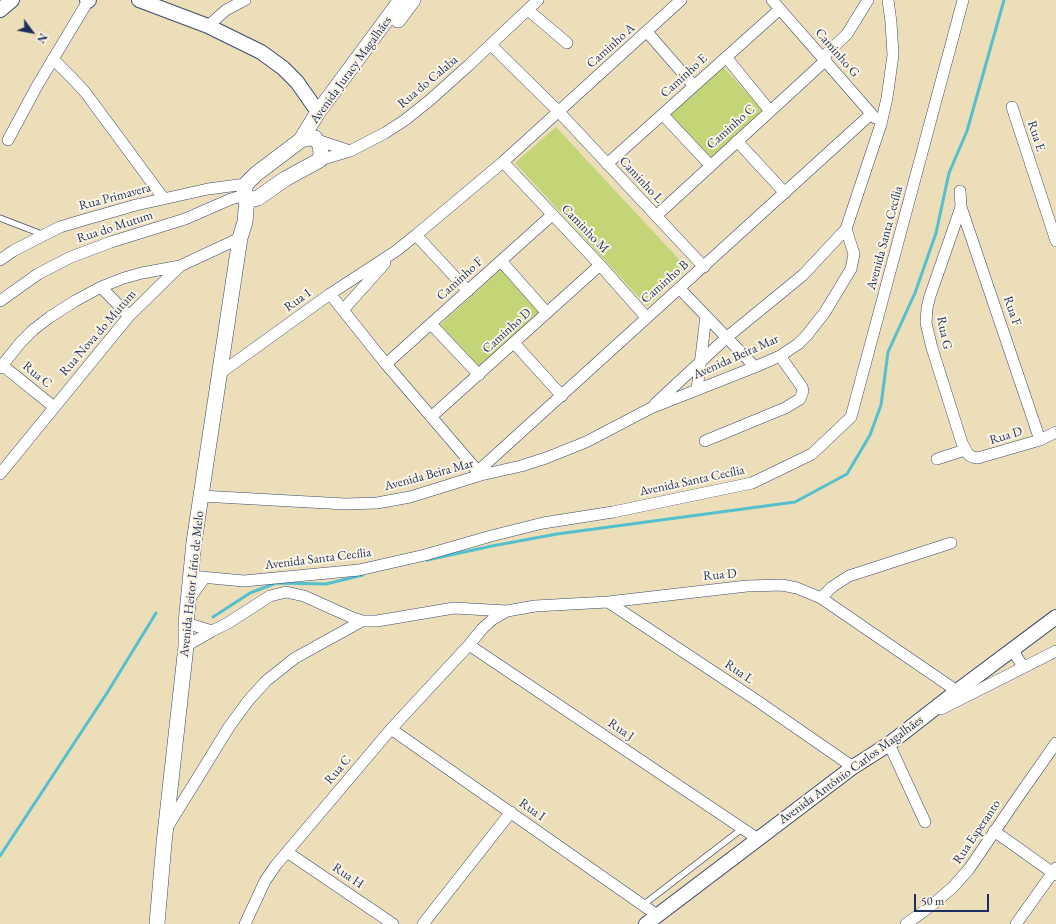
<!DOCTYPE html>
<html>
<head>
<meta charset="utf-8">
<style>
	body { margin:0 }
	#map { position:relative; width:1056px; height:924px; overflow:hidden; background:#eddeba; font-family:"EB Garamond",serif }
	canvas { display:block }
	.north { position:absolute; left:12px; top:12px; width:40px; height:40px; -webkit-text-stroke:3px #fcf5e5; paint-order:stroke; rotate:122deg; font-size:11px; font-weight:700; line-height:16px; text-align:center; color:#1b2f5e }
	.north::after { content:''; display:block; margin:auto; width:14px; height:18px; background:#1b2f5e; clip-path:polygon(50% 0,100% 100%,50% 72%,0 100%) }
	.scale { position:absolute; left:914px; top:894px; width:75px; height:18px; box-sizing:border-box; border:2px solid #1b2f5e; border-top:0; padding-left:5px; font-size:12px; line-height:14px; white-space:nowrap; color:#1b2f5e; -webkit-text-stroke:3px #fcf5e5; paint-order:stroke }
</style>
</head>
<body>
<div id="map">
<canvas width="1056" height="924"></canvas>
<div class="north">N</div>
<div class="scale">50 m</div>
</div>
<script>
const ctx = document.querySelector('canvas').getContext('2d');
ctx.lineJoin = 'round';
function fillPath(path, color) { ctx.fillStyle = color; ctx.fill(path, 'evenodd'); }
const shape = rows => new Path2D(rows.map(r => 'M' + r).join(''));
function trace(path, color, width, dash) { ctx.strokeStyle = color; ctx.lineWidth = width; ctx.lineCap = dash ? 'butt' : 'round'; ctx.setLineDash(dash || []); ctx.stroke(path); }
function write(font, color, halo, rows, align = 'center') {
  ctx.font = font + ' "EB Garamond",serif'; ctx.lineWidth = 4; ctx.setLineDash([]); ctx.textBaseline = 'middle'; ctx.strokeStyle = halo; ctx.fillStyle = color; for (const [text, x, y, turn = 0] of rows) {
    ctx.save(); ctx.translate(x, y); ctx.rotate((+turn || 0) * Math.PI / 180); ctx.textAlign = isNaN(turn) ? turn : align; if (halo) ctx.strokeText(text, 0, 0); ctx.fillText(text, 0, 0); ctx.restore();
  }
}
const green = shape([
	[723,67,763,110,702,166,663,122],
	[556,127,688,269,647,306,515,163],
	[501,269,540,313,480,368,440,325]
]);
const stream = shape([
	[427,560,492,546,557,534,795,502,847,474,870,435,881,405,888,352,915,293,936,233,949,173,967,131,1004,0],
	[213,617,250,593,276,583,326,584,363,575],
	[0,856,107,693,156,613]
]);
const service = shape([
	[0,218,44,235],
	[643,905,743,828]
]);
const minor = shape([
	[772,0,875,118],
	[528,10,567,43],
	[208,26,226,10,245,0],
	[647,32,694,86],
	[491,45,559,112,704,267],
	[726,57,770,111],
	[823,57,847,34,868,0],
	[53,59,72,78,85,92,164,199],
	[1012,107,1056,241],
	[663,115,710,165],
	[8,140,37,86,88,1],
	[317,140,350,151],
	[737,141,785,193],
	[320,160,350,151,385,133,405,120,430,100,469,65,538,0],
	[503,162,600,265,646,317],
	[607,164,780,9],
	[960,191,961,207,1040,440],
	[961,207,930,296,927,308,926,323,932,348,962,443,968,454,972,457,978,458,1040,440,1056,432],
	[656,216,826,60],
	[416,235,468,291],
	[0,260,13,251,44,235,60,227,80,221,136,205,208,189,246,184],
	[501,261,547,313],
	[101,287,129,316],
	[679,288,755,367],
	[330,294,386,364,481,475],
	[0,301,38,274,71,257,111,242,185,219,231,199,245,195],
	[343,310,385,263],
	[431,324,479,375],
	[514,343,562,396],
	[386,364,552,215],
	[2,365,54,407],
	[0,368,21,342,33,330,50,317,75,301,101,287,124,278,142,273,180,266],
	[219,374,330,294,396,251,416,235,503,162,681,0],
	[697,390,706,316],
	[655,404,726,338,803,275,846,229,881,124,887,98,893,55,891,22,888,0],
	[431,417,600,265],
	[705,441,785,408,800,399,803,391,802,387,780,356],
	[937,459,965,450],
	[477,472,871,114],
	[0,474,129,316,180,266,240,238],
	[201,496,345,504,377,503,410,497,481,475,521,466,546,458,586,442,651,408,755,367,780,356,798,344,807,335,825,312,851,269,854,254,846,229],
	[190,576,244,581,359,570,425,555,491,536,543,523,613,512,752,483,812,454,851,417,963,0],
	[821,598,832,587,849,576,951,543],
	[188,601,205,577],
	[608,602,756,700,853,767],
	[186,623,212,631,228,623,270,596,286,592,304,596,353,618,362,621,377,621,454,608,507,611],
	[469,645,758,839],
	[186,646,212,631],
	[1012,649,1023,667],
	[941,709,1056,651],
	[391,729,657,915],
	[889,744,925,822],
	[168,826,229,727,248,701,266,681,295,658,362,621],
	[994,831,1056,875],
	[287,852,393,924],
	[245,924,265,881,276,865,391,729,469,645,482,629,493,619,507,611,535,606,608,602,747,586,782,585,797,588,821,598,957,691],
	[423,924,511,812],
	[906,924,931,906,953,887,969,869,1016,800,1056,743],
	[1016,924,1056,868]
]);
const tertiary = shape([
	[87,0,88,1,89,0],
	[139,0,208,26,261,52,283,68,297,82,318,112],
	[0,10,12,0],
	[646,924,853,767,889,744,957,691,1056,617]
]);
const secondary = shape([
	[398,20,413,0],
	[311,138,315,138,320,145,321,153,320,160,285,179,258,198,254,199,247,198,244,193,246,184,256,174,301,140,311,138],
	[301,140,318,112,401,0],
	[157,924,164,843,183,673,186,646,186,623,194,542,240,238,245,222,247,198]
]);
const streetNames = [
	["Caminho A",611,46,-42],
	["Caminho G",837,53,49],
	["Avenida Juracy Magalhães",351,70,-54],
	["Caminho E",684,76,-42],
	["Rua do Calaba",428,82,-40],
	["Caminho C",731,127,-42],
	["Rua E",1036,136,72],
	["Caminho L",641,180,47],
	["Rua Primavera",115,197,-15],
	["Rua do Mutum",115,227,-18],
	["Caminho M",585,229,46],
	["Avenida Santa Cecília",885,238,-75],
	["Caminho F",460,279,-42],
	["Caminho B",665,282,-41],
	["Rua 1",298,300,-36],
	["Rua F",1012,311,71],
	["Caminho D",507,331,-42],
	["Rua Nova do Mutum",98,333,-49],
	["Rua G",944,333,79],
	["Avenida Beira Mar",736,357,-24],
	["Rua C",37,375,39],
	["Rua D",1006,436,-17],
	["Avenida Beira Mar",429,475,-15],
	["Avenida Santa Cecília",692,481,-12],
	["Avenida Santa Cecília",318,559,-7],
	["Rua D",720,575,-5],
	["Avenida Heitor Lírio de Melo",192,584,-84],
	["Rua L",739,672,34],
	["Rua J",621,730,34],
	["Rua C",338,770,-50],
	["Avenida Antônio Carlos Magalhães",851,770,-36],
	["Rua I",532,810,35],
	["Rua Esperanto",977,832,-56],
	["Rua H",348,876,34]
];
fillPath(green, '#c4d578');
trace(stream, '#53c0cd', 3);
trace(service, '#3a496c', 7);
trace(minor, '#3a496c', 12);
trace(tertiary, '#3a496c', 16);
trace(secondary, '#3a496c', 16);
trace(service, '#fff', 5.5);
trace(minor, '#fff', 11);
trace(tertiary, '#fff', 14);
trace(secondary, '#fff', 15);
write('13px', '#1b2f5e', '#fcf5e5', streetNames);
</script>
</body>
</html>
